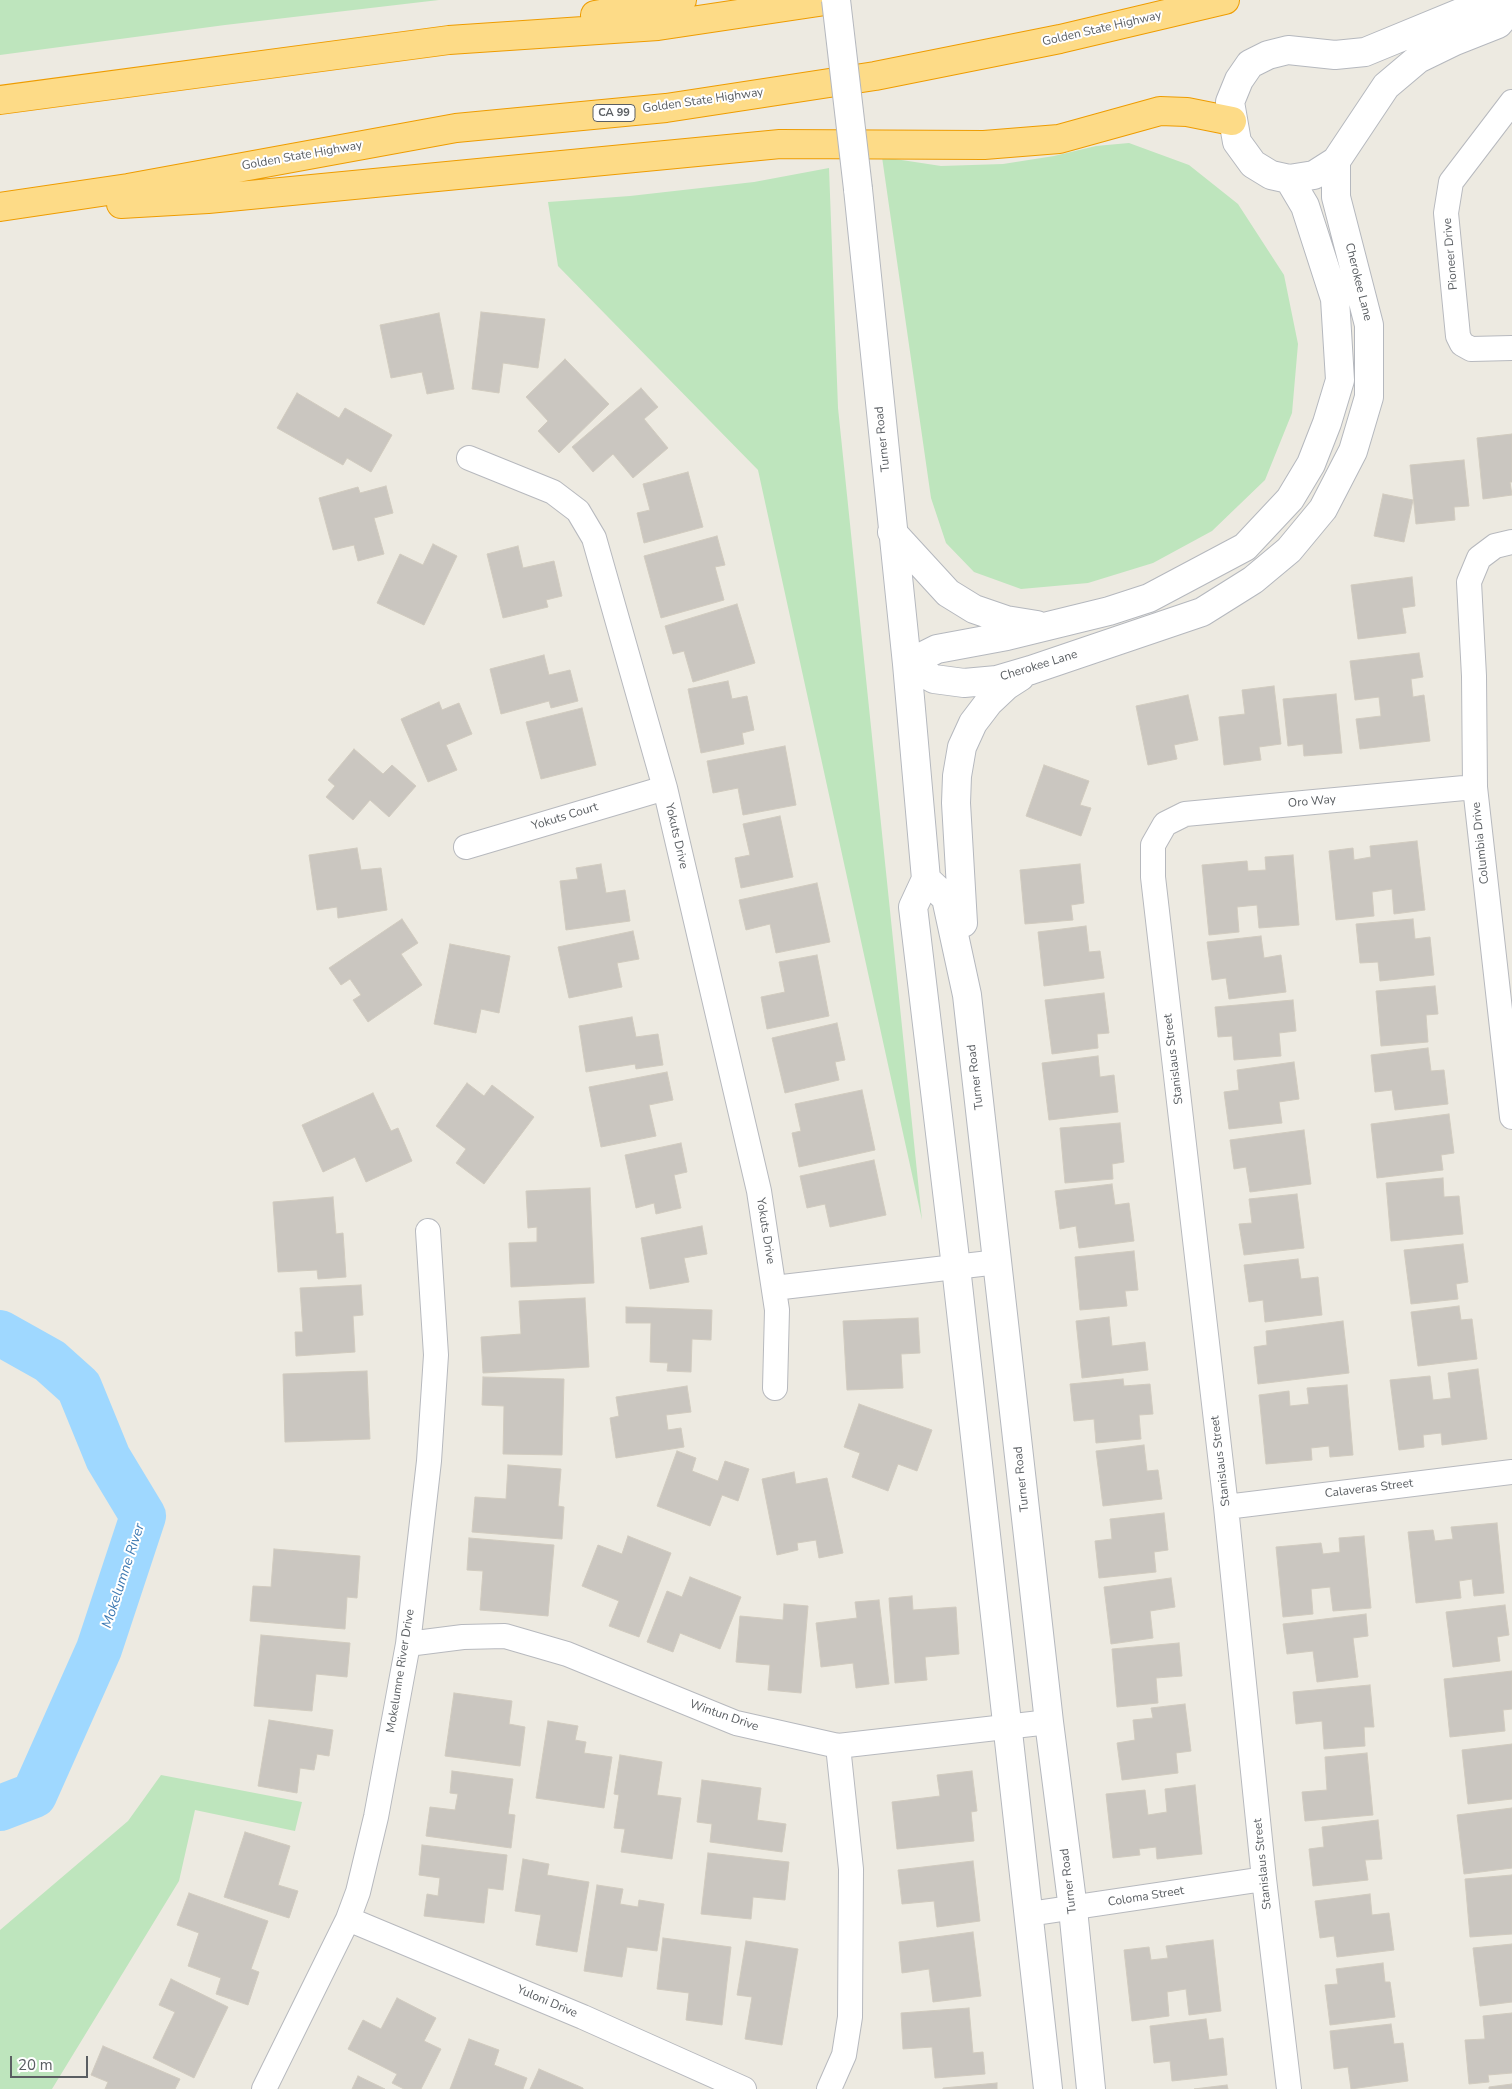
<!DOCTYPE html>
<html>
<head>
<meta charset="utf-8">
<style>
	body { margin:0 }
	#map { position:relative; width:1512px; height:2089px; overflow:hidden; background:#edeae1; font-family:"Nunito Sans",sans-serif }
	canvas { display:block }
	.scale { position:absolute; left:10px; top:2056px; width:78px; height:22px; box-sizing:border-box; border:2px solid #5a5e62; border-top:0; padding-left:6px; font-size:15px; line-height:18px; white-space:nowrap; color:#5a5e62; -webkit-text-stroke:4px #fff; paint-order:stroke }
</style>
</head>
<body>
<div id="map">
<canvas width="1512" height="2089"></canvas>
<div class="scale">20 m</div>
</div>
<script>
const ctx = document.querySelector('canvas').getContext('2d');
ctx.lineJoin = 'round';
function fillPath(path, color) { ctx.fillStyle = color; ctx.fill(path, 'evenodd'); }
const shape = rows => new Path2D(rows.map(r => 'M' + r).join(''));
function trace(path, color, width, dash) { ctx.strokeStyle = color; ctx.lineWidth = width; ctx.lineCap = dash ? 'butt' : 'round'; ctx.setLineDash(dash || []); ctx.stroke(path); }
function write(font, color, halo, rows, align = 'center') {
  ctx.font = font + ' "Nunito Sans",sans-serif'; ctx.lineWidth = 4; ctx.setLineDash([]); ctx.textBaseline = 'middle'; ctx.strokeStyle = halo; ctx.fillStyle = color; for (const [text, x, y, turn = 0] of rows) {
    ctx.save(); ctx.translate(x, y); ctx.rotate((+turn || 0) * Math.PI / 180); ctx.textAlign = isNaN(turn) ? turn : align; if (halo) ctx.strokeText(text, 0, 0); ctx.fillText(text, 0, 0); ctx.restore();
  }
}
const green = shape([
	[0,0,439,0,225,25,0,55],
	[1129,143,1189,165,1238,204,1284,275,1298,344,1292,413,1265,480,1212,531,1153,563,1088,583,1021,589,974,572,946,543,931,498,882,157,941,166,1003,164,1054,156,1096,146],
	[829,168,838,408,922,1220,758,470,558,266,548,202,630,196,754,182],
	[161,1775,302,1802,295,1831,195,1810,179,1881,52,2089,0,2089,0,1930,128,1821]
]);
const river = shape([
	[0,1333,50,1361,79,1387,108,1458,143,1516,99,1649,34,1795,0,1808]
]);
const building = shape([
	[481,312,545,319,538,368,503,363,499,393,472,389,481,312],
	[439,313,454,389,427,394,422,372,391,378,380,325,439,313],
	[565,359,609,404,559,453,538,431,548,421,526,397,565,359],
	[641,388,658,407,644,419,668,448,633,478,613,454,593,472,572,447,641,388],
	[297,393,339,418,345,408,392,435,371,472,347,458,343,465,277,428,297,393],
	[1512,434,1512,482,1510,482,1512,495,1483,499,1477,438,1512,434],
	[1464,460,1469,506,1454,507,1455,520,1416,524,1410,465,1464,460],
	[688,472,703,527,644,543,637,513,650,510,643,484,688,472],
	[386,486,393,513,374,518,384,554,358,561,354,545,333,550,319,498,358,487,360,493,386,486],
	[1383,494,1413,500,1404,542,1374,536,1383,494],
	[717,536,725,565,715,567,724,600,661,618,644,556,717,536],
	[433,544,457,556,424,625,377,603,400,554,423,565,433,544],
	[518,546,523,568,554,561,562,596,546,600,548,607,503,618,487,554,518,546],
	[1412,577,1415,606,1402,608,1406,633,1358,639,1351,585,1412,577],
	[737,604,755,663,693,682,684,651,673,654,665,626,737,604],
	[1419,653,1423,677,1411,679,1413,697,1424,695,1430,741,1360,749,1356,719,1381,716,1379,697,1355,700,1350,661,1419,653],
	[544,655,549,675,570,670,578,701,551,708,549,701,501,714,490,669,544,655],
	[728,681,732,699,747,696,754,730,742,733,744,744,701,753,688,689,728,681],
	[1274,686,1281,744,1259,747,1261,760,1224,765,1219,717,1245,714,1242,690,1274,686],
	[1336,694,1342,753,1304,756,1303,744,1288,746,1283,699,1336,694],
	[1188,695,1198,740,1174,745,1177,759,1148,765,1136,706,1188,695],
	[439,702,442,710,459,703,472,734,446,745,457,770,428,782,401,719,439,702],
	[582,708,596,765,541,779,526,722,582,708],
	[785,746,796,805,743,815,738,788,713,793,707,761,785,746],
	[354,749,383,774,392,765,416,786,389,817,370,800,353,820,326,797,335,786,328,780,354,749],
	[1044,765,1089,781,1080,805,1091,808,1081,836,1026,816,1044,765],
	[780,816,793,877,741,888,735,858,750,855,743,824,780,816],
	[1417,841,1425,910,1394,914,1392,889,1372,892,1374,916,1336,920,1329,851,1353,848,1354,860,1371,857,1370,846,1417,841],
	[357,848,361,870,381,868,387,910,338,918,337,907,317,910,309,855,357,848],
	[1293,855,1299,925,1259,928,1257,905,1237,907,1239,932,1209,935,1202,865,1247,861,1248,871,1266,870,1265,857,1293,855],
	[601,864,606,893,625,890,630,921,566,930,560,881,578,879,576,868,601,864],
	[1080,864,1084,903,1071,905,1073,920,1025,924,1020,870,1080,864],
	[817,883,830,942,776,953,770,924,746,930,739,900,817,883],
	[402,919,418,943,401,954,422,985,368,1022,353,1000,361,995,350,979,341,985,329,968,402,919],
	[1413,919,1415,939,1430,937,1434,975,1380,981,1378,962,1360,963,1356,924,1413,919],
	[1086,926,1089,952,1100,951,1104,978,1044,986,1038,932,1086,926],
	[633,931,639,959,617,963,622,987,569,998,558,947,633,931],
	[1261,936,1264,958,1281,955,1286,992,1229,999,1226,978,1212,980,1207,942,1261,936],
	[450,944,510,956,499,1013,481,1009,476,1033,434,1024,450,944],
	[817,955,829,1016,767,1029,761,997,785,992,779,962,817,955],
	[1435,986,1438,1014,1426,1015,1428,1042,1381,1046,1376,991,1435,986],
	[1104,993,1109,1033,1097,1034,1098,1048,1052,1054,1045,1000,1104,993],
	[1293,1000,1296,1031,1279,1033,1281,1056,1234,1060,1232,1036,1218,1037,1215,1007,1293,1000],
	[632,1017,636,1037,658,1034,663,1065,636,1069,635,1064,586,1072,579,1026,632,1017],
	[837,1023,845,1060,835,1062,839,1080,785,1093,772,1038,837,1023],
	[1428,1048,1431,1071,1444,1070,1448,1104,1395,1110,1392,1090,1375,1092,1371,1055,1428,1048],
	[1098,1056,1100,1077,1114,1075,1118,1112,1049,1120,1042,1063,1098,1056],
	[1294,1062,1299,1099,1279,1102,1282,1123,1229,1129,1224,1092,1239,1090,1237,1070,1294,1062],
	[667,1072,673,1100,649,1105,656,1136,601,1147,589,1087,667,1072],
	[467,1083,484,1096,492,1085,534,1117,484,1184,456,1163,466,1149,436,1126,467,1083],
	[862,1090,875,1150,799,1167,792,1133,801,1131,795,1104,862,1090],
	[373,1093,391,1131,398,1128,412,1161,366,1182,355,1157,323,1172,302,1125,373,1093],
	[1449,1114,1454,1153,1441,1155,1443,1170,1377,1178,1371,1124,1449,1114],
	[1120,1123,1124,1162,1112,1164,1113,1179,1065,1183,1060,1128,1120,1123],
	[1304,1130,1311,1184,1250,1192,1246,1167,1234,1169,1230,1140,1304,1130],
	[681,1143,687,1172,674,1175,681,1208,656,1214,654,1203,636,1208,625,1155,681,1143],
	[874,1160,886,1215,830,1227,825,1204,807,1208,800,1176,874,1160],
	[1443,1178,1444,1197,1459,1196,1463,1234,1391,1241,1386,1183,1443,1178],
	[1112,1184,1115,1205,1129,1203,1134,1241,1079,1248,1076,1226,1060,1229,1055,1191,1112,1184],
	[590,1188,594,1283,511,1287,509,1243,537,1242,537,1227,528,1228,526,1191,590,1188],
	[1297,1194,1304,1248,1244,1255,1239,1224,1252,1223,1249,1199,1297,1194],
	[333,1197,336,1234,343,1233,346,1277,318,1279,317,1270,278,1272,273,1202,333,1197],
	[702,1226,707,1254,684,1258,689,1282,650,1289,641,1238,702,1226],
	[1463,1244,1468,1282,1456,1284,1458,1299,1411,1304,1404,1250,1463,1244],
	[1134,1251,1138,1290,1125,1291,1127,1306,1080,1310,1075,1257,1134,1251],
	[1298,1259,1301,1279,1318,1277,1322,1315,1265,1322,1263,1300,1249,1302,1244,1265,1298,1259],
	[361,1285,363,1315,353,1316,355,1352,296,1356,295,1332,303,1332,300,1288,361,1285],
	[585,1298,589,1367,483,1373,481,1337,521,1334,519,1301,585,1298],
	[1459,1306,1461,1320,1472,1319,1477,1359,1418,1366,1411,1312,1459,1306],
	[626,1307,712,1310,711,1340,692,1339,691,1372,667,1371,668,1363,650,1362,651,1323,626,1323,626,1307],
	[1109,1317,1112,1346,1145,1342,1148,1370,1082,1378,1076,1321,1109,1317],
	[918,1318,920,1353,901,1354,903,1388,847,1390,843,1321,918,1318],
	[1343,1321,1349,1373,1258,1384,1254,1347,1267,1345,1266,1331,1343,1321],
	[1478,1369,1487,1439,1442,1445,1441,1433,1423,1435,1424,1447,1399,1450,1390,1380,1430,1376,1433,1400,1451,1398,1448,1373,1478,1369],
	[367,1371,370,1439,285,1442,283,1374,367,1371],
	[483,1377,564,1379,562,1455,503,1454,504,1406,482,1405,483,1377],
	[1123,1379,1124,1386,1150,1384,1153,1414,1139,1415,1141,1439,1096,1443,1094,1419,1074,1421,1070,1384,1123,1379],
	[1347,1385,1353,1455,1330,1457,1329,1446,1311,1448,1312,1460,1266,1464,1259,1395,1289,1391,1290,1406,1309,1404,1307,1388,1347,1385],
	[687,1386,691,1412,666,1415,668,1430,681,1428,684,1447,616,1458,610,1418,619,1416,616,1397,687,1386],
	[859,1404,932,1430,917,1471,898,1464,888,1491,852,1477,860,1453,844,1447,859,1404],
	[1144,1445,1147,1471,1158,1470,1162,1499,1103,1506,1096,1451,1144,1445],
	[677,1451,696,1458,692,1471,718,1481,725,1461,749,1469,738,1501,722,1495,710,1526,657,1506,677,1451],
	[508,1465,561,1469,558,1506,564,1507,562,1539,472,1532,475,1497,506,1499,508,1465],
	[794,1472,796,1484,827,1478,843,1553,819,1558,816,1540,797,1543,798,1550,777,1555,762,1479,794,1472],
	[1164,1513,1168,1550,1154,1552,1156,1572,1099,1578,1095,1541,1112,1539,1110,1519,1164,1513],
	[1497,1523,1504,1593,1474,1596,1472,1579,1459,1581,1461,1598,1416,1603,1408,1532,1433,1530,1435,1541,1453,1539,1451,1527,1497,1523],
	[628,1536,671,1553,639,1637,609,1626,619,1601,582,1586,598,1545,622,1554,628,1536],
	[1364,1536,1371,1608,1333,1611,1330,1587,1311,1589,1313,1614,1283,1617,1276,1547,1321,1543,1323,1554,1340,1552,1339,1538,1364,1536],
	[469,1538,554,1545,548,1616,480,1610,483,1571,467,1570,469,1538],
	[274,1549,360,1556,357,1598,347,1597,345,1629,250,1621,253,1586,271,1587,274,1549],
	[690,1577,741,1597,720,1649,680,1633,673,1652,647,1642,667,1591,682,1597,690,1577],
	[1171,1578,1175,1607,1150,1611,1153,1638,1111,1644,1104,1587,1171,1578],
	[912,1596,913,1610,956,1607,959,1654,925,1657,927,1680,895,1683,889,1598,912,1596],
	[879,1600,889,1684,856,1688,853,1663,821,1667,816,1623,857,1618,855,1602,879,1600],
	[784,1604,808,1606,801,1693,768,1690,770,1665,736,1662,740,1616,783,1620,784,1604],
	[1505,1605,1509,1635,1497,1637,1500,1661,1453,1667,1446,1612,1505,1605],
	[1366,1614,1368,1636,1353,1638,1358,1677,1317,1682,1313,1651,1287,1654,1283,1624,1366,1614],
	[261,1635,350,1643,347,1677,316,1674,312,1711,254,1706,261,1635],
	[1179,1643,1182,1676,1156,1678,1158,1703,1117,1707,1112,1649,1179,1643],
	[1512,1671,1512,1709,1503,1710,1505,1731,1450,1737,1444,1679,1512,1671],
	[1370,1685,1374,1727,1364,1727,1365,1746,1324,1749,1322,1721,1296,1724,1293,1692,1370,1685],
	[454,1693,512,1701,509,1724,525,1727,520,1766,445,1756,454,1693],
	[1185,1704,1191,1751,1176,1753,1178,1773,1122,1780,1117,1743,1135,1740,1133,1720,1153,1718,1151,1708,1185,1704],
	[269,1720,333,1730,329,1756,317,1754,314,1770,300,1768,297,1793,258,1786,269,1720],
	[548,1721,578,1726,575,1740,586,1742,584,1753,612,1757,604,1808,536,1798,548,1721],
	[1512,1744,1512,1799,1468,1804,1462,1750,1512,1744],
	[1367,1753,1373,1815,1305,1821,1302,1792,1327,1790,1325,1757,1367,1753],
	[620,1755,662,1762,657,1795,681,1798,672,1859,621,1852,625,1829,614,1828,619,1795,614,1794,620,1755],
	[452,1771,513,1779,508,1814,515,1815,511,1848,426,1836,430,1807,455,1810,458,1794,450,1793,452,1771],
	[972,1771,977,1811,971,1812,974,1841,897,1849,892,1802,940,1796,937,1775,972,1771],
	[702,1780,761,1788,757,1820,786,1824,782,1852,710,1842,712,1824,697,1822,702,1780],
	[1195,1785,1202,1854,1157,1859,1156,1847,1139,1849,1140,1855,1113,1858,1106,1794,1145,1790,1148,1815,1167,1812,1165,1789,1195,1785],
	[1512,1808,1512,1868,1464,1874,1457,1815,1512,1808],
	[1378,1820,1382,1859,1365,1860,1368,1880,1313,1886,1309,1849,1324,1847,1322,1827,1378,1820],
	[245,1832,290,1846,278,1885,298,1891,289,1918,224,1897,245,1832],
	[422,1845,507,1855,503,1890,488,1888,484,1923,424,1916,427,1894,438,1896,440,1878,419,1875,422,1845],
	[708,1853,789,1862,785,1900,753,1897,751,1919,701,1914,708,1853],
	[523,1859,549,1864,547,1875,589,1882,577,1952,536,1945,541,1915,515,1911,523,1859],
	[973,1861,980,1921,937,1927,934,1901,902,1904,898,1870,973,1861],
	[1512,1875,1512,1934,1470,1937,1465,1879,1512,1875],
	[597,1885,623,1889,620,1904,638,1907,639,1900,664,1904,657,1951,627,1947,622,1977,584,1971,597,1885],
	[189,1893,268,1921,251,1969,259,1972,248,2005,216,1994,221,1978,188,1966,199,1933,177,1925,189,1893],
	[1370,1894,1372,1915,1389,1913,1394,1950,1337,1957,1334,1936,1320,1938,1315,1901,1370,1894],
	[973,1932,981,1996,933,2002,929,1969,902,1973,899,1942,973,1932],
	[663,1938,731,1947,722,2025,686,2020,689,1993,657,1989,663,1938],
	[1213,1940,1221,2011,1189,2015,1186,1989,1167,1992,1169,2016,1132,2021,1124,1950,1149,1947,1151,1960,1168,1958,1166,1946,1213,1940],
	[746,1941,798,1949,782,2045,745,2039,752,1997,737,1995,746,1941],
	[1512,1944,1512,2002,1480,2006,1473,1948,1512,1944],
	[1383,1963,1385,1982,1390,1982,1395,2017,1330,2025,1325,1985,1338,1984,1336,1969,1383,1963],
	[171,1979,228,2007,194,2078,153,2058,175,2012,159,2005,171,1979],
	[397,1998,436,2018,424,2041,441,2049,421,2089,404,2089,392,2083,397,2074,348,2049,363,2020,381,2029,397,1998],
	[969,2008,973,2053,983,2052,985,2074,935,2078,932,2047,903,2049,901,2013,969,2008],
	[1512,2013,1512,2073,1488,2075,1489,2082,1469,2084,1465,2040,1485,2039,1483,2016,1512,2013],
	[1206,2019,1209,2040,1223,2038,1227,2075,1172,2081,1170,2061,1154,2063,1150,2026,1206,2019],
	[1391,2024,1394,2044,1403,2043,1408,2081,1351,2089,1348,2067,1334,2069,1330,2031,1391,2024],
	[469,2039,499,2050,494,2065,527,2078,523,2089,450,2089,469,2039],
	[103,2046,180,2079,175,2089,105,2089,108,2082,91,2075,103,2046],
	[539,2069,583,2088,583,2089,530,2089,539,2069],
	[358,2076,385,2089,352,2089,358,2076],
	[997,2083,997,2089,943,2089,943,2088,997,2083],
	[1512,2084,1512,2089,1489,2089,1489,2087,1512,2084],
	[1227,2085,1228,2089,1194,2089,1227,2085]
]);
const street = shape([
	[1512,102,1451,182,1446,213,1458,336,1462,344,1471,349,1512,348],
	[469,458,553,492,578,511,594,538,665,788,759,1191,777,1310,775,1388],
	[1512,542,1495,546,1479,558,1469,582,1474,676,1475,787,1512,1117],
	[466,847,665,788],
	[774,1288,998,1262],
	[1226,1507,1512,1472],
	[408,1644,463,1637,505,1636,567,1654,736,1723,838,1746,1049,1722],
	[1029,1914,1264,1879],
	[348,1919,583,2017,744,2089],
	[264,2089,348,1919,358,1892,376,1817,408,1644,429,1461,436,1355,428,1231],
	[829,2089,844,2055,850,2017,851,1869,838,1746],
	[1289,2089,1264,1879,1226,1507,1153,877,1153,845,1165,824,1185,814,1475,787]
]);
const secondary = shape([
	[1512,5,1489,1,1365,52,1335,55,1288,50,1268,55,1250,64,1239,80,1230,102,1237,142,1253,164,1271,175,1289,179,1314,175,1336,161,1386,86,1418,59,1455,41,1498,24,1512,8],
	[858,189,907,664,926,879,913,907,956,1267,1048,2089],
	[892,532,948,593,974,609,1006,620,1037,625],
	[907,664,934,679,964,683,997,680,1031,670,1202,612,1253,580,1289,550,1323,509,1353,451,1369,397,1369,325,1336,197,1336,161],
	[907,664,937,649,1007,636,1109,611,1149,598,1245,547,1290,499,1311,464,1327,423,1340,380,1335,299,1305,206,1289,179],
	[926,879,946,898,967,995,1049,1722,1073,1909,1091,2089],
	[963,923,956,803,957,776,962,747,973,723,989,702,1006,686,1020,677]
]);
const highway = shape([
	[595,15,682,0],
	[0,100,449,40,658,26,832,0],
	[121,204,208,199,780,144,984,145,1059,139,1160,111,1187,112,1232,121],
	[0,207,128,188,456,128,666,108,875,76,1060,39,1225,0]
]);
const secondaryBridge = shape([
	[836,0,858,189]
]);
const shields = [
	[614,113,42]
];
const shieldNames = [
	["CA 99",614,113]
];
const streetNames = [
	["Golden State Highway",1102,29,-13],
	["Golden State Highway",703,101,-8],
	["Golden State Highway",302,156,-10],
	["Pioneer Drive",1451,254,-95],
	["Cherokee Lane",1358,282,76],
	["Turner Road",883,439,-96],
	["Cherokee Lane",1039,666,-17],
	["Oro Way",1312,802,-5],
	["Yokuts Court",565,817,-17],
	["Yokuts Drive",676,836,77],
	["Columbia Drive",1481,843,-96],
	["Stanislaus Street",1174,1059,-97],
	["Turner Road",976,1077,-97],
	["Yokuts Drive",765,1231,81],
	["Stanislaus Street",1221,1461,-97],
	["Turner Road",1022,1479,-96],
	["Calaveras Street",1369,1489,-7],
	["Mokelumne River Drive",401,1671,-81],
	["Wintun Drive",724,1716,19],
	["Stanislaus Street",1263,1864,-96],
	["Turner Road",1069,1881,-97],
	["Coloma Street",1146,1897,-9],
	["Yuloni Drive",547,2002,23]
];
const waterNames = [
	["Mokelumne River",124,1576,-72]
];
fillPath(green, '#bee5bd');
trace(river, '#9fd8ff', 46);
fillPath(building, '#cac6c0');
trace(building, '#d1cbbf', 1);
trace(street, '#b7b9be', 26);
trace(secondary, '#b5b8be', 30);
trace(highway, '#ee9c00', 30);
trace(street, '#fff', 24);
trace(secondary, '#fff', 28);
trace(highway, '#fddb87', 28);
trace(secondaryBridge, '#b5b8be', 30, []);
trace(secondaryBridge, '#fff', 28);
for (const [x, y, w] of shields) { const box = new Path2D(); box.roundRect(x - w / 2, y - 8.5, w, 17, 4); ctx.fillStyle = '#fff'; ctx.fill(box); trace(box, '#5a5e62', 1); }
write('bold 11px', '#5a5e62', null, shieldNames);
write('12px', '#5a5e62', '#fff', streetNames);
write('italic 14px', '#3c78b1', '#fff', waterNames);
</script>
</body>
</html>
